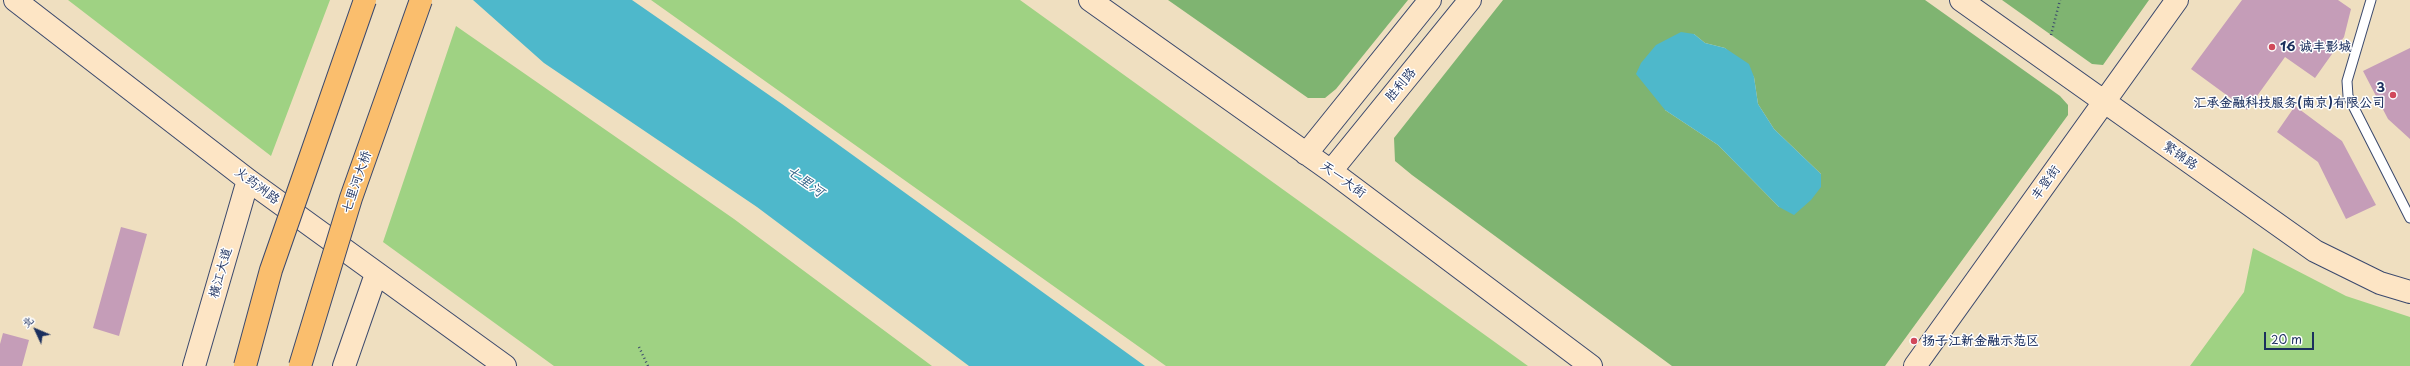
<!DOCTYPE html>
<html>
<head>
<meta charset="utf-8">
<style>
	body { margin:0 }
	#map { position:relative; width:2410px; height:366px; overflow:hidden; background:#efdfc0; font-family:"Playpen Sans","LXGW WenKai TC",sans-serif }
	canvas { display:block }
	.north { position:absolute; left:16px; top:310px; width:40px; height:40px; -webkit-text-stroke:3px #fff; paint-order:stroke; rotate:314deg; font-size:11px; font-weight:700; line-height:16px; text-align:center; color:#1b2f5e }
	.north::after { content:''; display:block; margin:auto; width:14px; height:18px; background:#1b2f5e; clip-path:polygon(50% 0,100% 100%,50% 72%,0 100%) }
	.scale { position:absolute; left:2264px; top:332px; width:50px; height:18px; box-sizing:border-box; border:2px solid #1b2f5e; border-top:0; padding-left:5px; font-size:12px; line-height:14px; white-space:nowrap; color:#1b2f5e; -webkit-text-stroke:3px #fff; paint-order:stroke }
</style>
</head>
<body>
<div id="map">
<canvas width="2410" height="366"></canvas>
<div class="north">北</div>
<div class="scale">20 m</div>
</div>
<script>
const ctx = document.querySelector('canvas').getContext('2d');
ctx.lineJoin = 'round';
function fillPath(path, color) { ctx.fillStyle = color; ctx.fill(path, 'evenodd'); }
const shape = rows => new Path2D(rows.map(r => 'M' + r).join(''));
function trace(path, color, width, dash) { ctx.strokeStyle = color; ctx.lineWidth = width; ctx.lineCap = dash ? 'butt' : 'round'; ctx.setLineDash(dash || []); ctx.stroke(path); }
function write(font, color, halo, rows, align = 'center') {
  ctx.font = font + ' "Playpen Sans","LXGW WenKai TC",sans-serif'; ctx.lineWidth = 3; ctx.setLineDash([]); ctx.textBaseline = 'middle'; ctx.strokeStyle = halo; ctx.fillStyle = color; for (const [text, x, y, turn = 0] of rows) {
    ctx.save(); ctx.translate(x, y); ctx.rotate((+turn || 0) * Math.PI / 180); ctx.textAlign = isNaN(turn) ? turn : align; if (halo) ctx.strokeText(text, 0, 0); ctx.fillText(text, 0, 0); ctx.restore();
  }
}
const green = shape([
	[68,0,330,0,271,156],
	[651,0,1020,0,1528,366,1166,366],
	[456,26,734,219,932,366,554,366,383,242],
	[2253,248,2346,296,2410,317,2410,366,2190,366,2244,292]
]);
const forest = shape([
	[1168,0,1408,0,1336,89,1325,98,1308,98],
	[1503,0,1925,0,2060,96,2068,105,2068,115,1885,366,1672,366,1412,175,1395,161,1394,138],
	[1694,34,1705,43,1725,48,1754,77,1758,104,1774,129,1821,174,1779,207,1718,145,1665,110],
	[2002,0,2149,0,2103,65,2092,64]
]);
const water = shape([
	[473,0,632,0,782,104,1145,366,969,366,757,207,544,63],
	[1681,32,1694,34,1705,43,1725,48,1749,64,1754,77,1758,104,1774,129,1821,174,1821,187,1811,200,1794,215,1779,207,1718,145,1665,110,1636,74,1641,63,1656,45]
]);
const building = shape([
	[2242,0,2338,0,2351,9,2344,37,2315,78,2285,57,2247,110,2191,69],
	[2410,48,2410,139,2388,119,2363,71],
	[2295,106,2342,141,2376,205,2346,219,2318,162,2277,132],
	[121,227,147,234,119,336,93,328],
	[3,333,29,340,22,366,0,366,0,344]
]);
const path = shape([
	[2051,35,2060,0],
	[639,347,648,366]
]);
const lane = shape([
	[2371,0,2347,81,2348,96,2410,218]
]);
const secondary = shape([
	[15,0,248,180,505,366],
	[1090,0,1331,171,1591,366],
	[1961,0,2315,251,2380,283,2410,292],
	[1306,154,1430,0],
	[1331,171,1470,0],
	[194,366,248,180],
	[344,366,376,274],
	[1915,366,2177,0]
]);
const highwayBridge = shape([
	[245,366,271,270,365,0],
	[300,366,351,198,421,0]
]);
const markers = [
	[2272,47,4,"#d1495b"],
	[2393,95,4,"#d1495b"],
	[1914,341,4,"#d1495b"]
];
const poiNames = [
	["16 诚丰影城",2280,47],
	["3",2385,88,"right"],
	["汇承金融科技服务(南京)有限公司",2385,103,"right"],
	["扬子江新金融示范区",1922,341]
];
const streetNames = [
	["胜利路",1401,85,-50],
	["繁锦路",2180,156,35],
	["天一大街",1343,180,36],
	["七里河大桥",357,182,-71],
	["丰登街",2046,183,-54],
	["火药洲路",257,186,37],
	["横江大道",221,273,-74]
];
const waterNames = [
	["七里河",805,182,36]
];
fillPath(green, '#9fd283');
fillPath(forest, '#7fb471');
fillPath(water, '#4eb8cb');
fillPath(building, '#c59db8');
trace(lane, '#3b496d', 11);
trace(secondary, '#3b496d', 24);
trace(path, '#3b496d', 2.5, [1, 3]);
trace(lane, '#fff', 9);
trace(secondary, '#fde5c5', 22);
trace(highwayBridge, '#3b496d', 24, []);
trace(highwayBridge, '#fabe6d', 22);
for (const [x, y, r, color] of markers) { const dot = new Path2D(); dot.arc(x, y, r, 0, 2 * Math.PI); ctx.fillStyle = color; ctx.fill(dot); trace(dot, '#fff', 1.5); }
write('bold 13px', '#1b2f5e', '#fff', poiNames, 'left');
write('13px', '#1b2f5e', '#fff', streetNames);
write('italic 14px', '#2d5f84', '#fff', waterNames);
</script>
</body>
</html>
